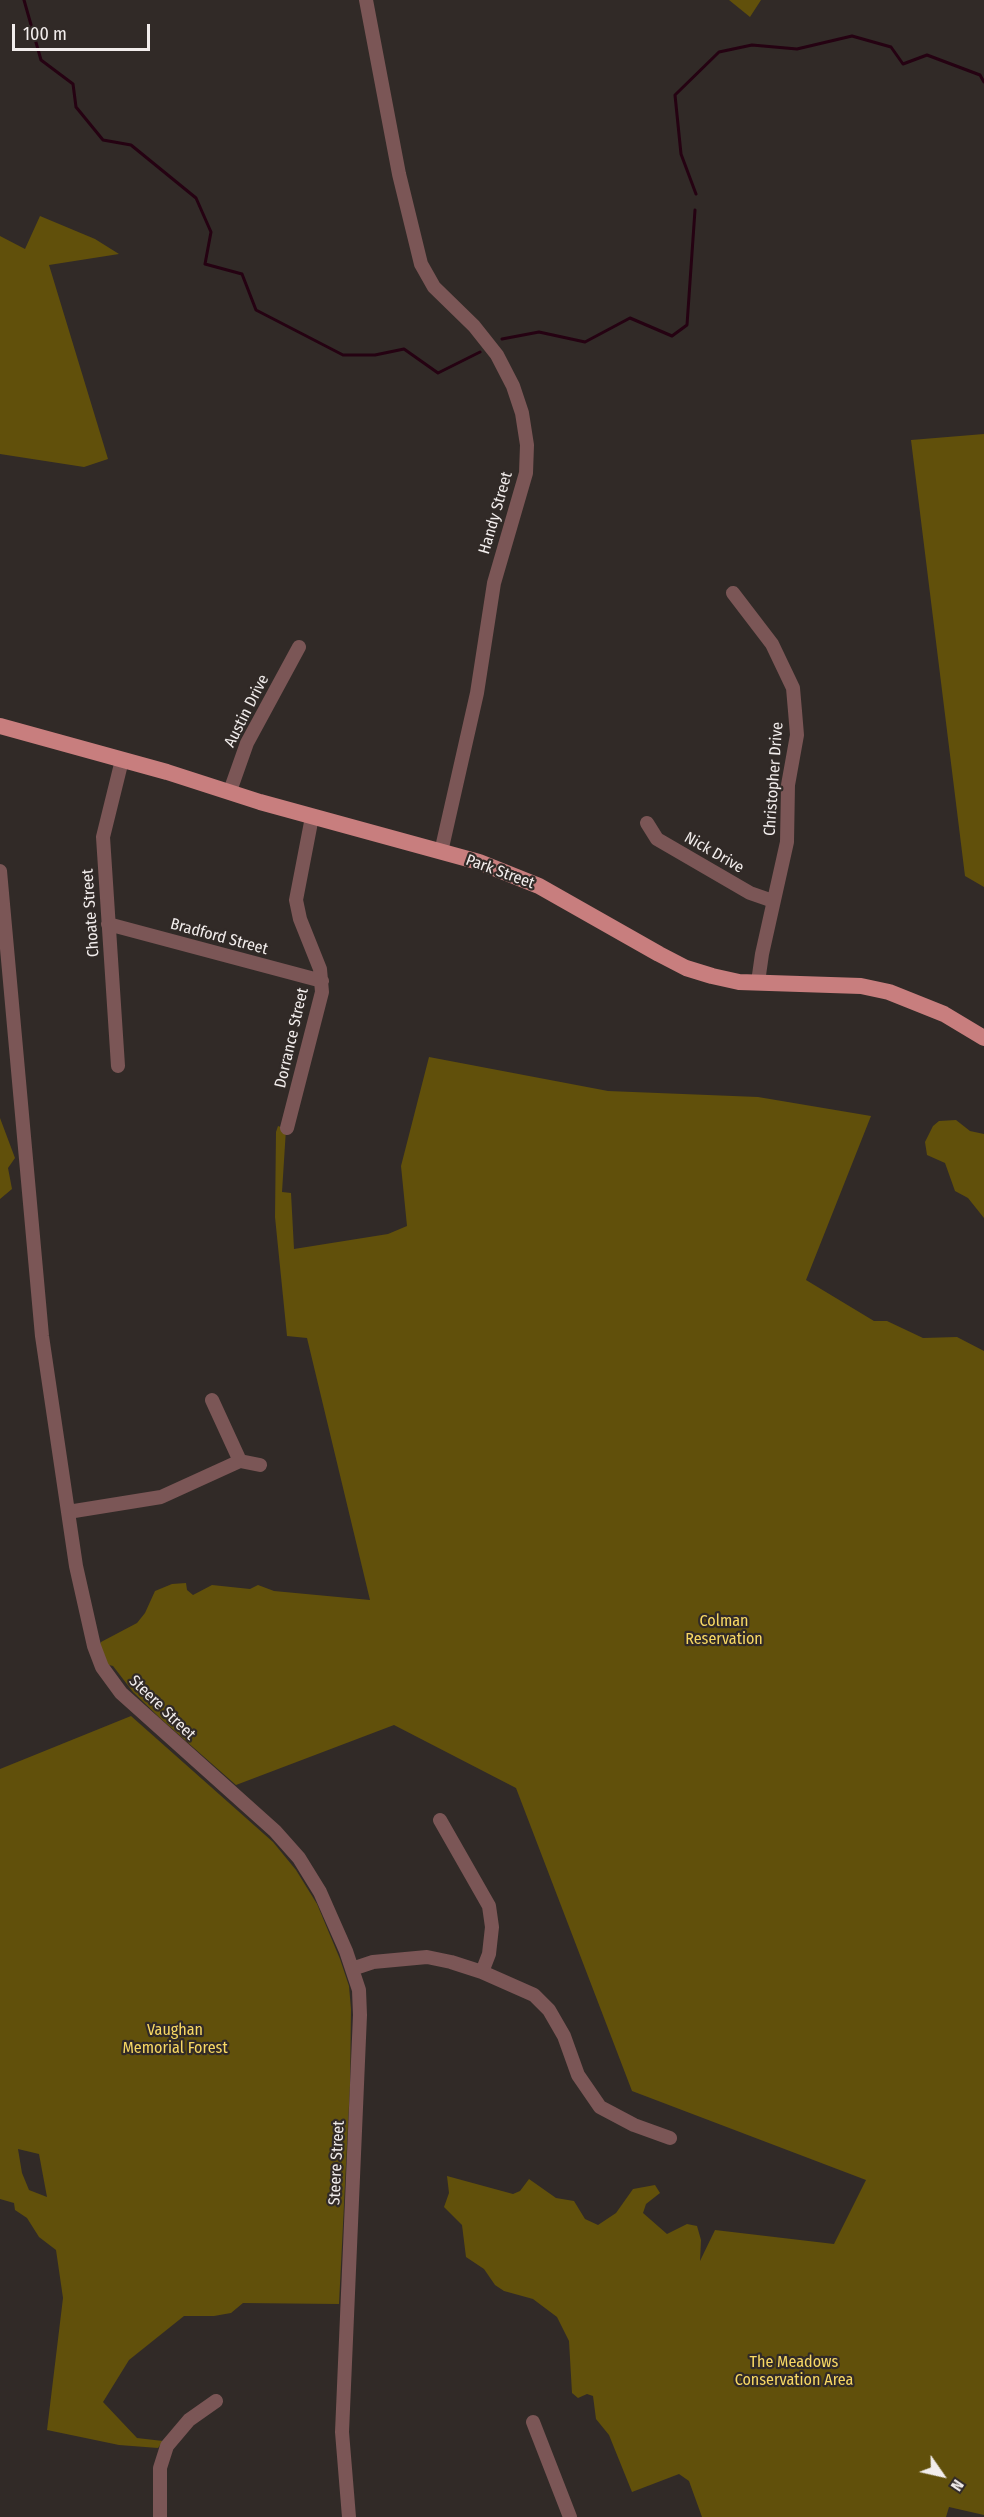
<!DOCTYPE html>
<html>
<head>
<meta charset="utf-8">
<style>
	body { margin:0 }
	#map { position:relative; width:984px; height:2517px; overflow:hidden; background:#312a27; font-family:"Fira Sans Condensed",sans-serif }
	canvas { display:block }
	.north { position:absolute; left:912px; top:2445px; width:60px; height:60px; -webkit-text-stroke:4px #312a27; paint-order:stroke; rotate:124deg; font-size:16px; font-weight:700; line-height:24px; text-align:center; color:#f2edec }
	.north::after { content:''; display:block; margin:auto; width:21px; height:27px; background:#f2edec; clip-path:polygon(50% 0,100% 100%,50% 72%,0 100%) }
	.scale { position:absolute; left:12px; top:24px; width:138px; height:27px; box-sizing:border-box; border:3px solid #f2edec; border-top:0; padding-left:8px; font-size:18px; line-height:21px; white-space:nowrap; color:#f2edec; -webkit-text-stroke:4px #312a27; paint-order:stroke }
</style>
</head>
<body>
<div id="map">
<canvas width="984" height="2517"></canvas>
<div class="north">N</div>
<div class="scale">100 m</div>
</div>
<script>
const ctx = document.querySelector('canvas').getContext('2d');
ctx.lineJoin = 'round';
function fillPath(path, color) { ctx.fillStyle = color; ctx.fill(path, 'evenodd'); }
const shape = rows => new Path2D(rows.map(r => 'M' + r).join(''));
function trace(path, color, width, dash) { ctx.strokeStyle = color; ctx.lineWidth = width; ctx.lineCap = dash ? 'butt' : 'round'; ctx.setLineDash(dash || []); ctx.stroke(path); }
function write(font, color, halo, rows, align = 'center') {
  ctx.font = font + ' "Fira Sans Condensed",sans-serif'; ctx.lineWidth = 4.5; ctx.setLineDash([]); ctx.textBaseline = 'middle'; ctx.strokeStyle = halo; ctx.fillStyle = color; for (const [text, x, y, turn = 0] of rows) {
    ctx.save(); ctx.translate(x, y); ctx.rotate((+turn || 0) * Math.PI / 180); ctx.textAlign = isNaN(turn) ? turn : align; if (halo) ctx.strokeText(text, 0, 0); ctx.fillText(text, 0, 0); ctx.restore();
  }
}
const green = shape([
	[729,0,761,0,750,17],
	[40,216,95,239,119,254,49,265,108,459,84,467,0,454,0,236,25,249],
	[984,434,984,887,965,876,911,440],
	[429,1057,608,1091,758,1097,871,1116,806,1280,874,1321,887,1321,923,1338,957,1337,984,1351,984,2515,949,2507,946,2517,702,2517,689,2481,679,2474,632,2492,609,2435,596,2419,593,2396,587,2394,578,2398,572,2393,569,2341,557,2317,533,2299,504,2291,495,2285,484,2269,466,2257,462,2225,444,2207,449,2193,447,2176,513,2194,520,2191,529,2179,556,2198,574,2201,585,2219,598,2225,616,2213,633,2189,655,2185,660,2193,646,2204,643,2213,667,2234,687,2224,697,2226,701,2240,700,2261,715,2230,834,2244,866,2180,632,2091,516,1788,394,1725,236,1785,161,1719,133,1692,113,1666,105,1664,97,1650,101,1642,137,1623,145,1613,155,1591,172,1584,186,1583,187,1590,193,1595,212,1585,250,1589,258,1585,274,1591,370,1600,307,1338,287,1336,275,1217,276,1132,278,1126,286,1129,282,1192,291,1193,294,1249,388,1234,407,1226,401,1166],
	[0,1118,15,1158,8,1168,12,1189,0,1199],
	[956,1120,970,1131,984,1134,984,1218,968,1198,955,1191,945,1163,927,1155,925,1142,933,1126,939,1121],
	[131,1716,273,1842,296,1870,317,1904,340,1959,349,1986,351,2009,350,2085,339,2304,243,2303,231,2313,214,2316,184,2316,129,2360,103,2402,137,2438,163,2441,158,2448,119,2445,47,2430,63,2298,56,2250,39,2237,27,2218,15,2210,14,2203,0,2199,0,1769],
	[18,2149,39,2154,47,2197,29,2190,22,2173]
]);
const stream = shape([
	[24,0,41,60,73,84,76,107,103,140,131,145,196,198,211,232,205,264,242,274,256,310,343,355,375,355,404,349,438,373,480,352],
	[696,194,681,154,675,95,719,52,752,45,797,49,852,36,891,47,903,64,927,55,980,75,984,82],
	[502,339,539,332,585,342,630,318,672,336,687,325,695,210]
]);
const minor = shape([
	[366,0,399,174,421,264,434,287,474,326,497,355,513,386,522,413,527,445,526,473,494,583,477,693,441,852],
	[733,593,772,644,793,688,795,711,797,735,788,785,787,842,762,954,758,982],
	[230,791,247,743,299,647],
	[647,823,657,839,750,893,773,901],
	[0,871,42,1336,76,1566,94,1646,102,1667,121,1693,275,1831,299,1858,320,1892,346,1951,359,1990,360,2015,342,2432,349,2517],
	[108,924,322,981],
	[118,1066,103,837,122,760],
	[287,1128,322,992,320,969,300,919,296,900,312,817],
	[212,1400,240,1461],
	[68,1512,161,1497,240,1461,260,1465],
	[440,1820,489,1906,492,1927,489,1954,482,1972],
	[352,1969,373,1962,427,1957,451,1962,482,1972,534,1995,549,2010,564,2036,578,2075,600,2107,634,2125,670,2138],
	[533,2422,570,2517],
	[160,2517,160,2468,167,2446,189,2420,216,2401]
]);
const major = shape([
	[0,726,167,772,260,802,479,862,539,886,659,954,686,968,712,976,739,982,861,986,889,992,944,1014,984,1038]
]);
const streetNames = [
	["Handy Street",496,513,-74],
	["Austin Drive",247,711,-63],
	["Christopher Drive",774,779,-86],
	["Nick Drive",714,853,30],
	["Park Street",500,872,20],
	["Choate Street",91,913,-94],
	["Bradford Street",219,937,15],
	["Dorrance Street",292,1038,-77],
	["Steere Street",162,1708,44],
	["Steere Street",337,2163,-87]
];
const parkNames = [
	["Colman",724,1622],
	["Reservation",724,1640],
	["Vaughan",175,2031],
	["Memorial Forest",175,2049],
	["The Meadows",794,2363],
	["Conservation Area",794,2381]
];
fillPath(green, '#61500b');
trace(stream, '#250212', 3);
trace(minor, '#7b5656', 14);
trace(major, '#c87e7e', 16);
write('16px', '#f2edec', '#312a27', streetNames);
write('16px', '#f8d864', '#312a27', parkNames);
</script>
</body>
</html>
